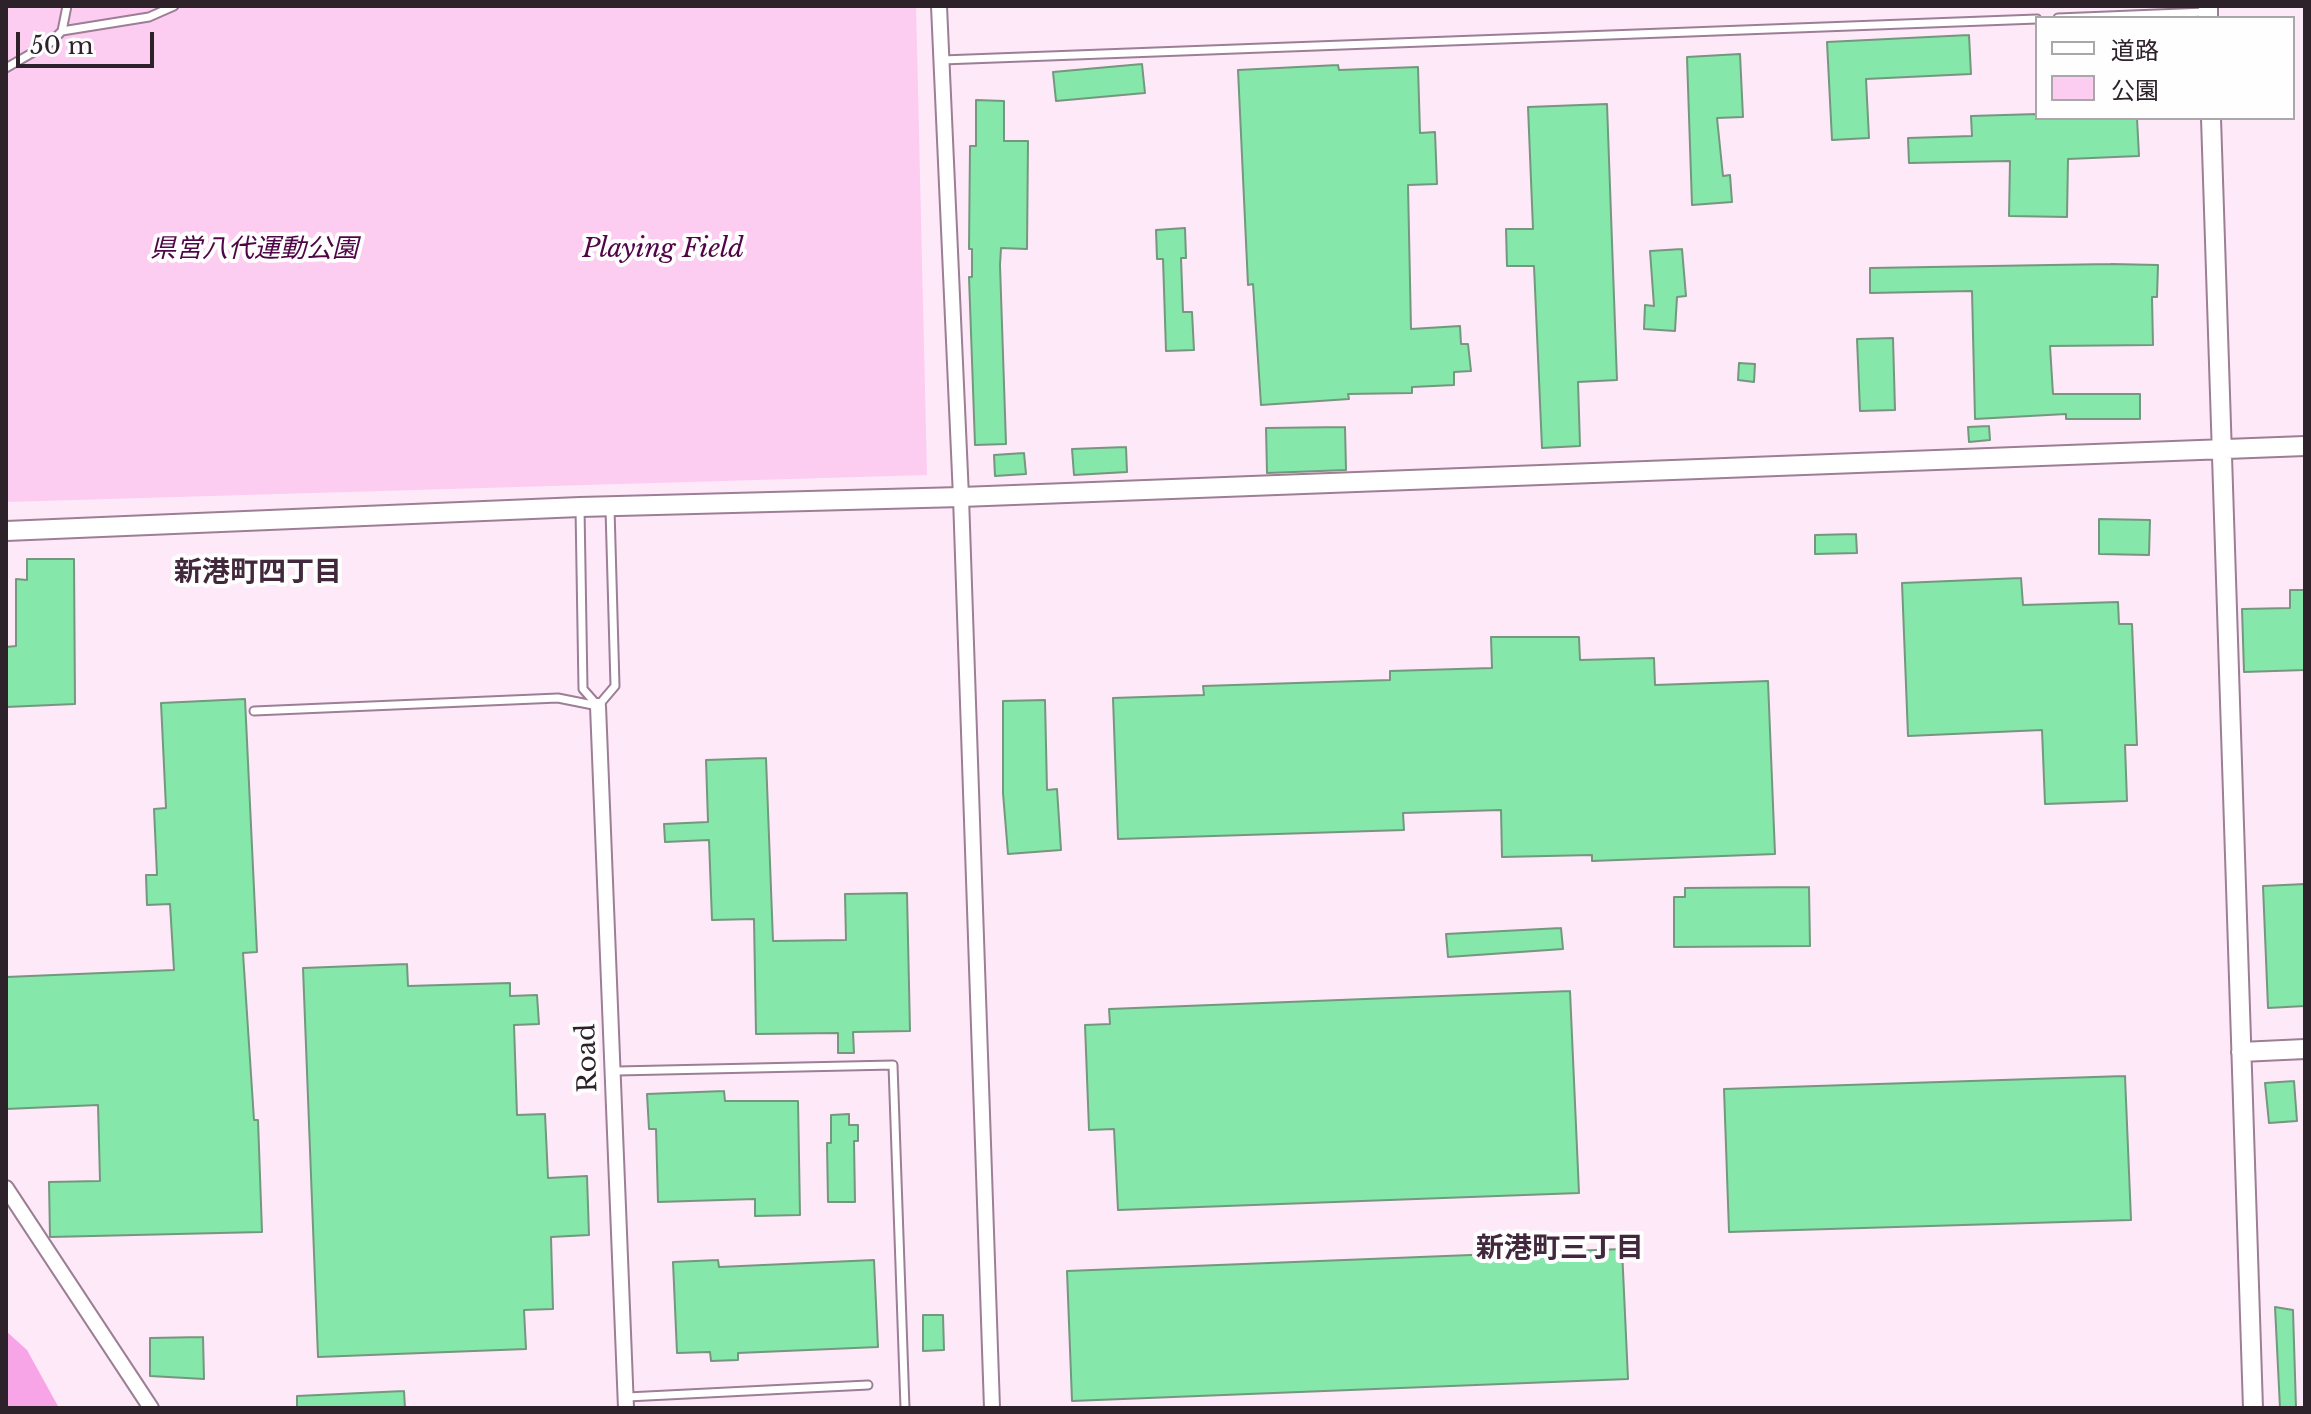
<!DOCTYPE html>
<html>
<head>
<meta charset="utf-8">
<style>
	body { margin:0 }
	#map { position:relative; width:2311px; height:1414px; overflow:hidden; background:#fee9f9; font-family:"Libre Baskerville","Noto Sans JP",serif }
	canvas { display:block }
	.frame { position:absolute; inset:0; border:8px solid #2d212a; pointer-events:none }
	.legend { position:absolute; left:2035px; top:16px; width:260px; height:104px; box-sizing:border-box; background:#fefefe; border:2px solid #aaa6a9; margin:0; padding:10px 14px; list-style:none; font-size:24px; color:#2d212a }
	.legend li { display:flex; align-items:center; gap:16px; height:40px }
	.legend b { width:40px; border:2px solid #aaa6a9 }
	.scale { position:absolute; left:16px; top:32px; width:138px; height:36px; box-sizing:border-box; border:4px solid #2d212a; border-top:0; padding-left:10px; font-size:24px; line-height:28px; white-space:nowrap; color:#2d212a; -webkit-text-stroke:6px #fefefe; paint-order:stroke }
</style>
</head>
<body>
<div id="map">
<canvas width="2311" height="1414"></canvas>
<div class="frame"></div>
<ul class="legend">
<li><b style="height:10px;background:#fff"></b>道路</li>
<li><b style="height:22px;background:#fdccf1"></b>公園</li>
</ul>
<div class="scale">50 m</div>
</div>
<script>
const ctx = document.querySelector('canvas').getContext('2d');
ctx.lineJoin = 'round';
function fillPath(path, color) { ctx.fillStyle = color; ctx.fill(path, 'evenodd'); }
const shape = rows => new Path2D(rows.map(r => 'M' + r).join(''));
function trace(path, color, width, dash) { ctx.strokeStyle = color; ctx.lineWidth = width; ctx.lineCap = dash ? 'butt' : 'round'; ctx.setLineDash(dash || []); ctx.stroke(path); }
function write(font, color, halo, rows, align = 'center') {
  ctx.font = font + ' "Libre Baskerville","Noto Sans JP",serif'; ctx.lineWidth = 8; ctx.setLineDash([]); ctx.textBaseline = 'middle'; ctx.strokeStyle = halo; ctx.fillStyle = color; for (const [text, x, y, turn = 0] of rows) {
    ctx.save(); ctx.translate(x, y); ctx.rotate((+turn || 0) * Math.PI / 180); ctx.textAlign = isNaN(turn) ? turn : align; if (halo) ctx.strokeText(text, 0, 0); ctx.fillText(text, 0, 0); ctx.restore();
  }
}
const green = shape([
	[6,6,916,6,927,475,6,502]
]);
const water = shape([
	[6,1331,27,1350,59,1408,6,1408]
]);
const building = shape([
	[1969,35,1971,74,1866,79,1869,138,1832,140,1827,42,1969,35],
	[1740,54,1743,117,1717,118,1723,176,1730,175,1732,202,1692,205,1687,57,1740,54],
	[1142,64,1145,93,1056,101,1053,72,1142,64],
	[1338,65,1339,70,1418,67,1420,133,1435,132,1437,184,1408,185,1411,329,1460,326,1461,344,1468,344,1471,371,1454,372,1454,385,1412,387,1412,393,1348,394,1349,399,1261,405,1253,284,1248,285,1238,70,1338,65],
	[976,100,1004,101,1004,141,1028,141,1027,249,1001,248,1000,265,1006,444,975,445,969,277,972,277,972,249,969,249,970,146,976,146,976,100],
	[1607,104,1617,380,1578,382,1580,446,1542,448,1534,266,1507,266,1506,229,1533,229,1528,107,1607,104],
	[2037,114,2037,118,2137,118,2139,156,2068,159,2067,217,2009,216,2010,161,1909,163,1908,138,1972,136,1971,116,2037,114],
	[1185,228,1186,258,1181,258,1183,312,1192,312,1194,350,1166,351,1163,259,1157,259,1156,230,1185,228],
	[1682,249,1686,296,1677,297,1675,331,1644,329,1645,305,1654,306,1650,251,1682,249],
	[2111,264,2158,265,2157,297,2152,297,2153,345,2050,346,2053,394,2140,394,2140,419,2066,419,2066,414,1975,419,1972,291,1870,293,1870,268,2111,264],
	[1893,338,1895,410,1860,411,1857,339,1893,338],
	[1739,363,1755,364,1754,382,1738,380,1739,363],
	[1989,426,1990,440,1969,442,1968,427,1989,426],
	[1345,427,1346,470,1267,473,1266,428,1345,427],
	[1126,447,1127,472,1074,475,1072,449,1126,447],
	[1024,453,1026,474,995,476,994,455,1024,453],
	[2099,519,2150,520,2149,555,2099,554,2099,519],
	[1856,534,1857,553,1815,554,1815,535,1856,534],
	[27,559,74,559,75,704,6,707,6,647,16,646,16,579,27,580,27,559],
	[2021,578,2023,605,2118,602,2119,624,2132,624,2137,745,2125,745,2127,801,2045,804,2042,730,1908,736,1902,583,2021,578],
	[2290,590,2305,590,2305,670,2244,672,2242,609,2290,608,2290,590],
	[1491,637,1579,637,1580,660,1654,658,1655,685,1768,681,1775,854,1592,861,1592,855,1502,857,1501,810,1403,813,1404,830,1118,839,1113,698,1204,695,1203,686,1390,680,1390,671,1492,668,1491,637],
	[245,699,257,952,243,953,254,1120,258,1120,262,1232,50,1237,49,1182,100,1181,98,1105,6,1109,6,977,174,970,170,904,147,905,146,875,157,875,154,809,166,808,161,703,245,699],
	[1045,700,1047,790,1057,789,1061,850,1008,854,1003,793,1003,701,1045,700],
	[766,758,773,941,846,940,845,894,907,893,910,1031,853,1032,854,1053,838,1053,838,1033,756,1034,754,919,712,920,709,840,665,842,664,824,708,822,706,760,766,758],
	[2305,884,2305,1006,2268,1008,2263,886,2305,884],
	[1809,887,1810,946,1674,947,1674,897,1685,897,1685,888,1809,887],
	[1561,928,1563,949,1448,957,1446,934,1561,928],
	[407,964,408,986,510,983,510,996,537,995,539,1024,514,1025,517,1115,545,1114,548,1178,587,1176,589,1235,551,1237,553,1309,524,1310,526,1349,318,1357,303,968,407,964],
	[1570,991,1579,1193,1118,1210,1114,1129,1089,1130,1085,1025,1110,1024,1109,1009,1570,991],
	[2125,1076,2131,1220,1729,1232,1724,1089,2125,1076],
	[2294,1081,2297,1121,2269,1123,2265,1083,2294,1081],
	[724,1091,725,1101,798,1101,800,1215,755,1216,755,1199,658,1202,656,1129,649,1129,647,1094,724,1091],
	[849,1114,849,1125,858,1125,858,1141,854,1141,855,1202,828,1202,827,1143,831,1143,831,1115,849,1114],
	[1622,1249,1628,1379,1072,1401,1067,1271,1622,1249],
	[718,1260,719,1267,874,1260,878,1347,738,1353,738,1360,711,1361,710,1352,677,1353,673,1262,718,1260],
	[2275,1307,2293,1310,2296,1408,2280,1408,2275,1307],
	[923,1315,943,1315,944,1350,923,1351,923,1315],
	[203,1337,204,1379,150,1376,150,1338,203,1337],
	[404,1391,405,1408,297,1408,297,1396,404,1391]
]);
const service = shape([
	[2058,18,2206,12],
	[62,31,67,6],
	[942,60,2037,19],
	[6,68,51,42,62,31,149,17,174,6],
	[580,508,583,689,598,706],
	[254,711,558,698,598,706,615,686,610,509],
	[617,1071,893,1065,905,1408],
	[627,1397,868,1385]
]);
const minor = shape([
	[939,6,961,497,992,1408],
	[598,706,626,1408],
	[6,1188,151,1408]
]);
const tertiary = shape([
	[2208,6,2208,18],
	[2211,118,2253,1408],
	[6,531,580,507,961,497,2305,446],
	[2241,1052,2305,1049]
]);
const parkNames = [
	["県営八代運動公園",254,250],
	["Playing Field",663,250]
];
const streetNames = [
	["Road",588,1058,-92]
];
const neighbourhoodNames = [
	["新港町四丁目",258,573],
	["新港町三丁目",1560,1249]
];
fillPath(green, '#fdccf1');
fillPath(water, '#f8a5e7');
fillPath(building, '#85e7a9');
trace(building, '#75967f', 2);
trace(service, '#9c7e95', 11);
trace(minor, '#9c7e95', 18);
trace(tertiary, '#9c7e95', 22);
trace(service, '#fff', 7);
trace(minor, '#fff', 14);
trace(tertiary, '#fff', 18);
write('italic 26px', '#500547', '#fefefe', parkNames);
write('26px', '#2d212a', '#fefefe', streetNames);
write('bold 28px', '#42283c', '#fefefe', neighbourhoodNames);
</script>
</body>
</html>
